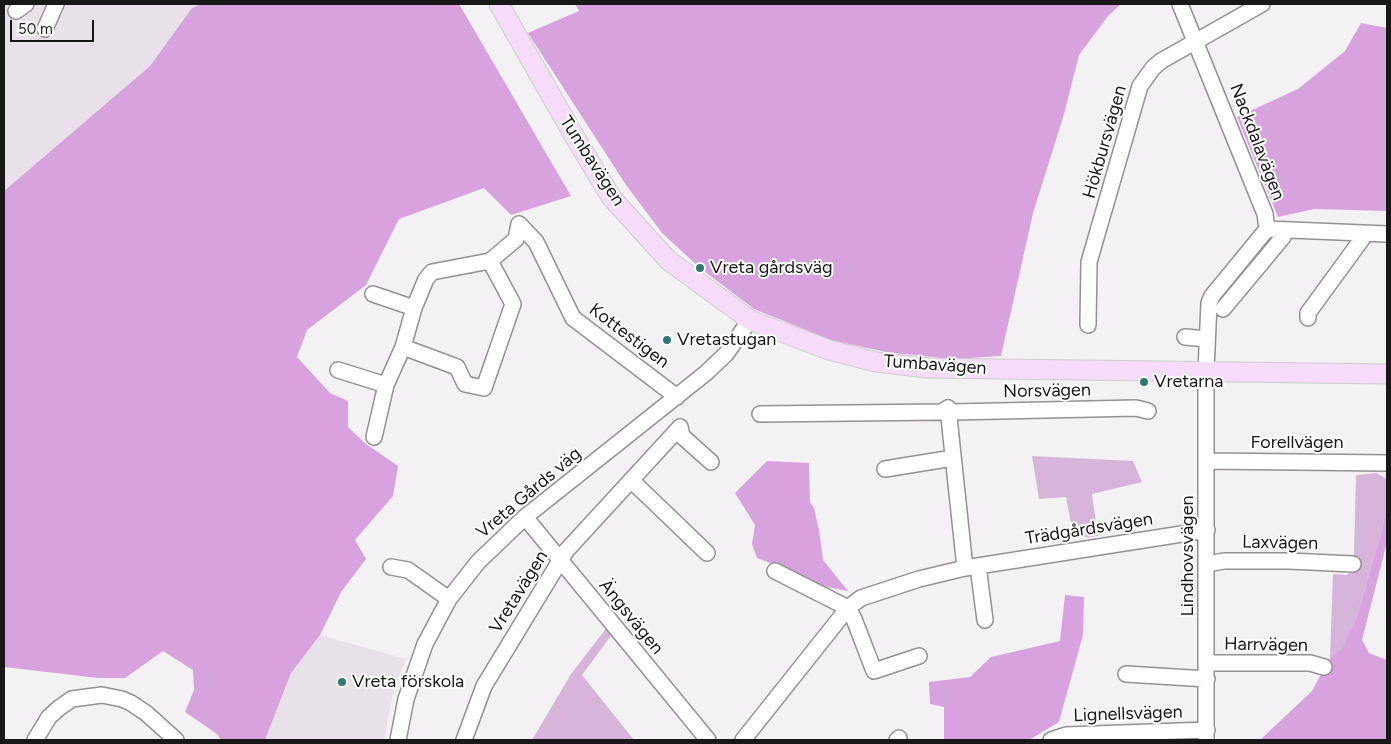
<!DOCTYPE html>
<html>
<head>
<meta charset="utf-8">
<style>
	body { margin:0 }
	#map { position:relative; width:1391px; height:744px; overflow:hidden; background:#f4f1f5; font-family:Figtree,sans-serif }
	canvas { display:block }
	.frame { position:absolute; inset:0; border:5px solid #191819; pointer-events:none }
	.scale { position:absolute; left:10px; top:20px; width:84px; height:22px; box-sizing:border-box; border:2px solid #191819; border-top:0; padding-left:6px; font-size:15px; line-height:18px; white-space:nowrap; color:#191819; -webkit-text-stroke:4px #fff; paint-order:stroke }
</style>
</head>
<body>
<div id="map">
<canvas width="1391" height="744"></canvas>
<div class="frame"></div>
<div class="scale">50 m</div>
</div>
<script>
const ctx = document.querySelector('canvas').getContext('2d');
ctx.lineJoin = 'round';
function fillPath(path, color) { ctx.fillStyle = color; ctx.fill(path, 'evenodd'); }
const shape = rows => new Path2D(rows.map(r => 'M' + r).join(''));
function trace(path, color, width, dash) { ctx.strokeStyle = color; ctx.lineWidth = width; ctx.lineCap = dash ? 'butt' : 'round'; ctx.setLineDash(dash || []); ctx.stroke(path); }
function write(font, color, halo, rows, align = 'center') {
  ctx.font = font + ' Figtree,sans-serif'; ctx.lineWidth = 4; ctx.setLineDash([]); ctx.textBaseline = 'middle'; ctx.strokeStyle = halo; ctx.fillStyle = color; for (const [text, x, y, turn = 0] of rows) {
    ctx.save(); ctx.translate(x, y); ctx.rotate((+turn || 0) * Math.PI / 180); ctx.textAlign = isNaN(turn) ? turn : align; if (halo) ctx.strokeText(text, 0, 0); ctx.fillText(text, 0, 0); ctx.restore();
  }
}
const built = shape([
	[4,4,201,4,192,8,150,66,4,191],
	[320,635,406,659,394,690,384,740,265,740,291,673]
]);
const green = shape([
	[1032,456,1133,461,1142,482,1092,494,1098,536,1074,538,1066,497,1039,499],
	[1376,473,1387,479,1387,505,1381,533,1357,616,1342,650,1330,658,1333,574,1346,575,1352,572,1356,564,1354,554,1356,475],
	[608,626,613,633,582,675,634,740,532,740,571,674]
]);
const forest = shape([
	[201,4,459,4,571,196,511,215,484,188,399,219,366,285,307,330,297,357,330,393,348,401,348,427,366,444,398,466,393,496,355,540,366,559,341,592,320,635,291,673,265,740,221,740,217,734,185,712,194,690,193,670,163,651,125,678,98,678,4,667,4,191,150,66,192,8],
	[575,4,1121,4,1108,16,1079,55,1064,114,1033,213,1001,356,950,359,886,352,831,340,754,309,700,268,662,233,626,185,528,33,579,11],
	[1361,23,1387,28,1387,211,1314,209,1278,217,1237,117,1298,89,1345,51],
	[767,461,809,463,810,502,814,508,819,530,823,560,848,591,821,586,794,572,757,558,752,544,755,525,735,493],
	[1387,505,1387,542,1362,640,1369,653,1387,660,1387,740,1260,740,1312,691,1330,658,1342,649,1357,616,1381,533],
	[1065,595,1084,597,1083,635,1059,722,1029,740,944,740,944,707,930,704,929,682,970,677,991,657,1060,641]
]);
const minor = shape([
	[1180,4,1265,214,1267,229,1212,296,1209,303,1206,371,1206,740],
	[16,11,26,4],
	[45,29,56,4],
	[519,224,536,242,573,318,677,397],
	[1267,229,1387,234],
	[373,294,414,308],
	[1223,309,1283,237,1283,230],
	[1308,318,1308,313,1362,239,1363,233],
	[1088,325,1089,262,1140,86,1153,68,1161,61,1262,4],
	[1185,337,1207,339],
	[403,347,457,367,465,384,484,388,513,304,490,261],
	[338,370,386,385],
	[948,408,965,568],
	[760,414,941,412,948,408,953,412,1136,408,1148,411],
	[680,427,682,436,711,462],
	[374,437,386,385,403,347,414,308,426,279,432,272,490,261,516,239,519,224],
	[1207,461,1387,463],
	[885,469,953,458],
	[631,480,707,553],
	[525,517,708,740],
	[1207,564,1224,561,1289,561,1353,564],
	[978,566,985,620],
	[391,567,408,570,449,599],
	[775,571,848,608,854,619,874,671,919,656],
	[1207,663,1310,663,1324,667],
	[1126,674,1207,679],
	[35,740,49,717,59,708,72,699,102,695,122,699,131,703,146,713,176,740],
	[398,740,406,699,425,644,449,599,478,562,525,517,706,373,726,354,750,320],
	[464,740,484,686,566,551,680,427],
	[743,740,848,608,861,598,919,579,965,568,1207,530],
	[897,740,899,738],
	[1051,740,1066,735,1207,730]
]);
const major = shape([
	[499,4,573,134,611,197,668,260,750,320,829,350,876,362,928,368,1387,374]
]);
const markers = [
	[700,268,5,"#2f7876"],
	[667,340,5,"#2f7876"],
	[1144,382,5,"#2f7876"],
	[342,682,5,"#2f7876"]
];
const streetNames = [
	["Hökbursvägen",1105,142,-74],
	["Nackdalavägen",1257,142,69],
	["Tumbavägen",592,161,57],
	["Kottestigen",629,336,37],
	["Tumbavägen",935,365,4],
	["Norsvägen",1047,391,-1],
	["Forellvägen",1297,443],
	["Vreta Gårds väg",529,493,-40],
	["Trädgårdsvägen",1089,529,-9],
	["Laxvägen",1280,543,1],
	["Lindhovsvägen",1188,556,-90],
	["Vretavägen",519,592,-58],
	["Ängsvägen",631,617,51],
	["Harrvägen",1266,645,1],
	["Lignellsvägen",1128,714,-2]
];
const poiNames = [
	["Vreta gårdsväg",710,268],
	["Vretastugan",677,340],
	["Vretarna",1154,382],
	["Vreta förskola",352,682]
];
fillPath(built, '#e9e1ea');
fillPath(green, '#d7b5da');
fillPath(forest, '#d7a2dd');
trace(minor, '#949194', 18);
trace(major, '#ccc', 21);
trace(minor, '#fff', 15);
trace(major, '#f7dbfa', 19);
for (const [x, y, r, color] of markers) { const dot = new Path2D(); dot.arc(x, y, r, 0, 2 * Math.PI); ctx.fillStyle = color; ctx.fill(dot); trace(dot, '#fff', 2); }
write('18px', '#191819', '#fff', streetNames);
write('18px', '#191819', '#fff', poiNames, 'left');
</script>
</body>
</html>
